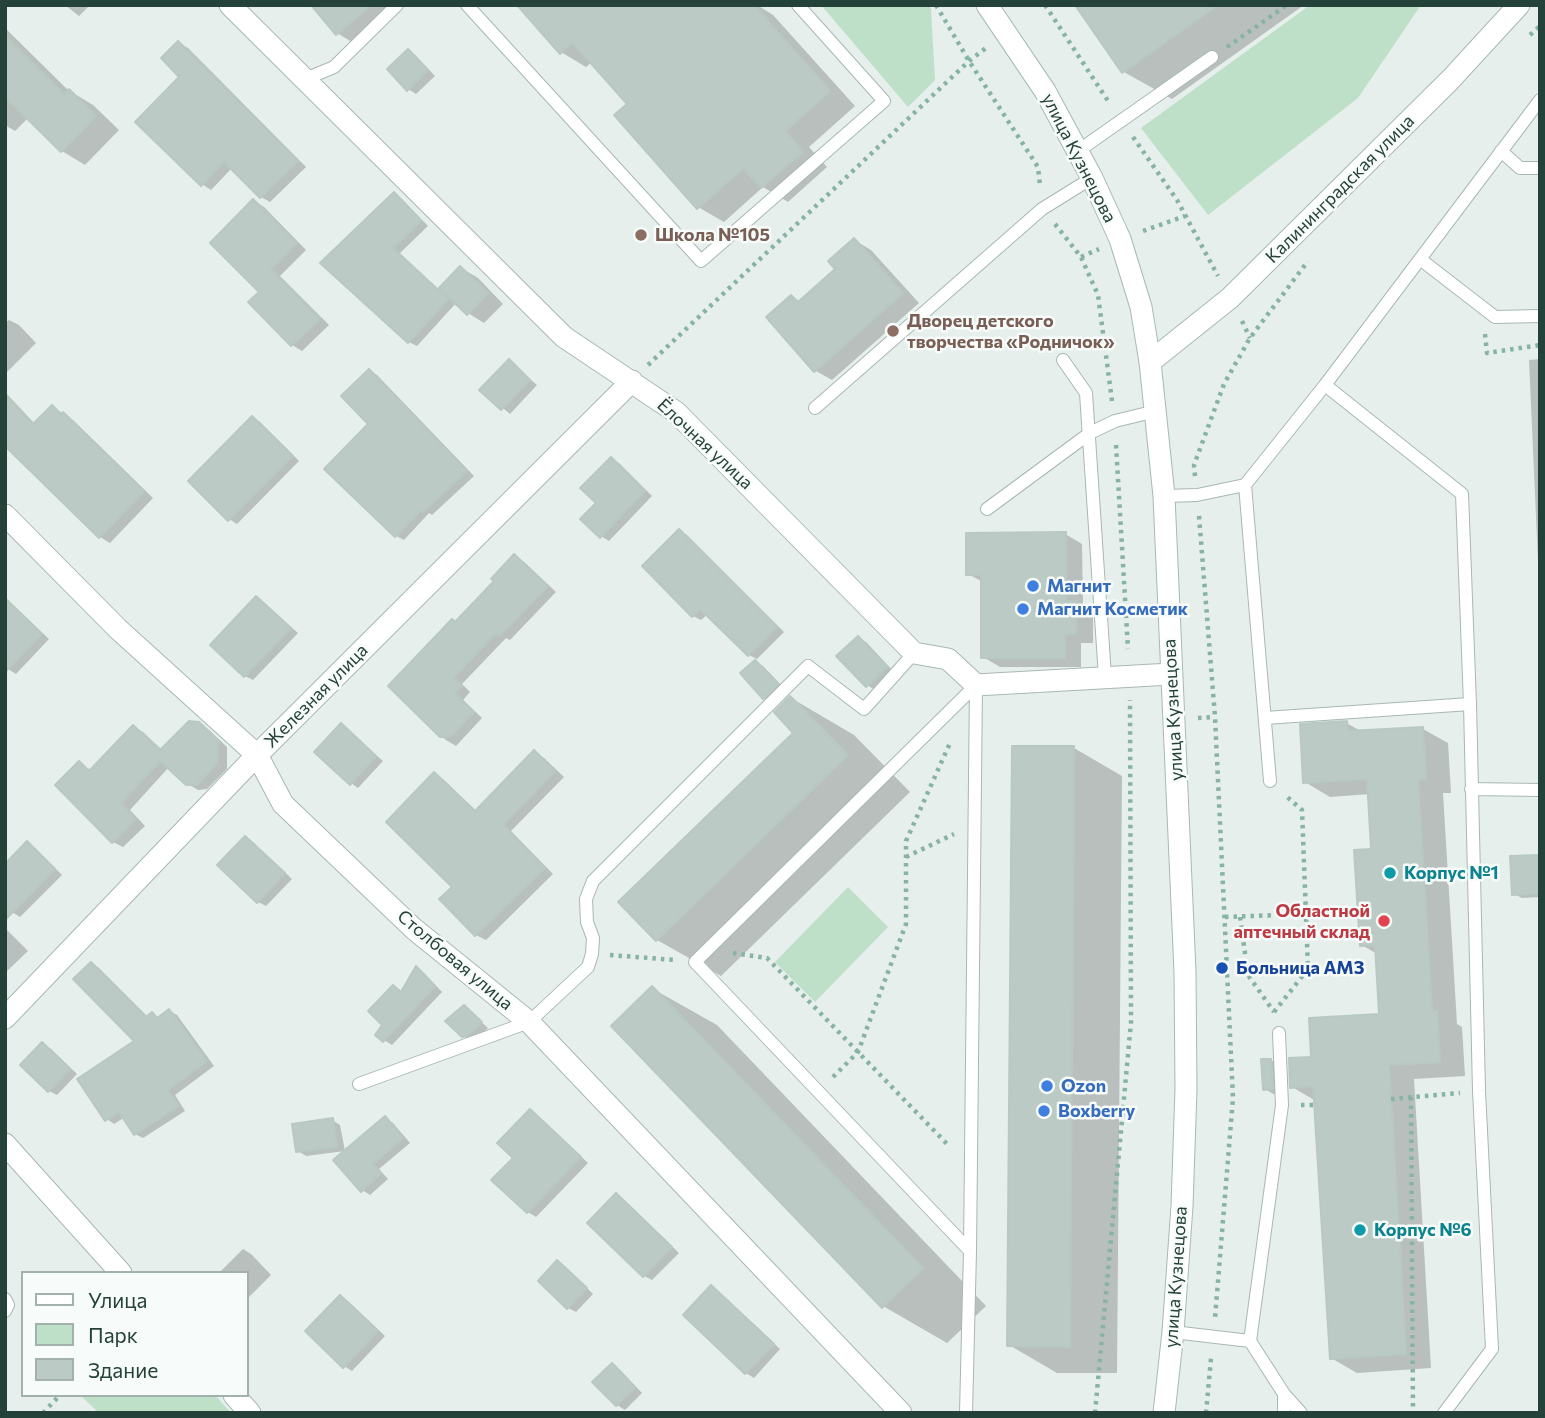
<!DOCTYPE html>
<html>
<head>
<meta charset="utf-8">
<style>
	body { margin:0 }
	#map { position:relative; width:1545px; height:1418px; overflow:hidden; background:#e6efeb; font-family:Commissioner,sans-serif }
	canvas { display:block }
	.frame { position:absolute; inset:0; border:7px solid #24423a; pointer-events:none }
	.legend { position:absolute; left:21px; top:1271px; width:228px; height:126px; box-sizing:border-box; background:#f7fbf9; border:2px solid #a3b1ad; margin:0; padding:9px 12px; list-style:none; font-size:21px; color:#24423a }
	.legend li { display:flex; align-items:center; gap:14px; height:35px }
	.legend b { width:35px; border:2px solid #a3b1ad }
</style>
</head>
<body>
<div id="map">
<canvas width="1545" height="1418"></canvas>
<div class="frame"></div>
<ul class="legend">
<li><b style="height:9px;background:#fff"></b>Улица</li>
<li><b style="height:19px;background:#bfe0c8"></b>Парк</li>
<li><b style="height:19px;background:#bbcac4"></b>Здание</li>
</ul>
</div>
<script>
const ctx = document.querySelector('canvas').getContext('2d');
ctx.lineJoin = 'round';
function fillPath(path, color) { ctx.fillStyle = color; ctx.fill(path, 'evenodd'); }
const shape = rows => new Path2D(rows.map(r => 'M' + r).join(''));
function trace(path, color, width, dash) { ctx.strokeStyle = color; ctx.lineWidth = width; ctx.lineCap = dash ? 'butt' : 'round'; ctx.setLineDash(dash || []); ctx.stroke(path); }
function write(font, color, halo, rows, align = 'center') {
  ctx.font = font + ' Commissioner,sans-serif'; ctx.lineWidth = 5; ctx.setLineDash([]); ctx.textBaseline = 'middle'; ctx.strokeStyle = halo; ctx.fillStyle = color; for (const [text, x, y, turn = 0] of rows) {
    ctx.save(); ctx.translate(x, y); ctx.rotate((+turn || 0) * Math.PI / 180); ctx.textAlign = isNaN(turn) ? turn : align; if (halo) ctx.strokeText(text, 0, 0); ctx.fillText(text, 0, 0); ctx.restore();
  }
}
const green = shape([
	[821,5,929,5,931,9,935,80,908,107],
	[1310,5,1421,5,1358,98,1208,215,1141,128],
	[848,887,888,927,815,1002,775,962],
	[80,1395,215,1395,231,1413,99,1413]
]);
const shadow = shape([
	[65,5,90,5,79,16],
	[328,5,389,5,352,42,337,33],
	[519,5,757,5,773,15,855,106,809,147,827,167,788,202,763,187,724,222,698,207,630,104,592,62,586,67,561,52],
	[1077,5,1304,5,1172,99,1124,72],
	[5,28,68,90,93,105,119,130,85,165,62,151,28,118,15,131,5,125],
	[179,43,188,48,306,167,270,202,261,197,232,168,211,190,202,184,182,77],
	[409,51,416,56,435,76,416,94,408,89],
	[394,194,402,199,428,226,399,254,439,290,461,268,478,278,503,304,484,323,468,313,457,302,417,346,409,342,323,263],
	[253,201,264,207,306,250,280,276,329,325,302,351,292,345,261,292],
	[854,240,871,250,919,303,832,380,816,371,768,317,791,297,800,302,837,269],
	[9,320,19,325,36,343,5,374,5,323],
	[1540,359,1540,606,1529,360],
	[509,361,537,385,510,414,482,390],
	[369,371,377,375,474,476,432,515,429,513,404,540,396,536,327,468,370,424],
	[5,392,35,424,52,407,73,420,153,498,110,543,100,537,5,443],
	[253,418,260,422,299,461,237,524,229,519],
	[611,459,619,463,652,496,609,541,601,536],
	[679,531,687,535,784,632,757,659,749,655,708,614,701,620,693,616,644,566],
	[1065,534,1082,544,1083,607,1093,613,1093,643,1081,643,1081,667,1000,667,983,657,983,582,968,574],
	[514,557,524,562,556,592,510,640,506,638,462,684,470,692,463,700,482,718,456,746,446,740,390,686,456,624,497,581],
	[257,598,298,633,253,680,245,676],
	[8,603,16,608,49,639,16,674,8,669],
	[858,638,866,642,894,672,875,690,867,685],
	[755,662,763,666,785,689,772,702,764,698],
	[791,698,854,735,910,792,721,976,657,940,795,733],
	[1346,723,1363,732,1423,729,1448,743,1451,793,1443,793,1457,1024,1462,1027,1465,1076,1414,1079,1431,1368,1357,1373,1331,1358,1316,1101,1292,1087,1313,1058,1381,1016,1377,954,1362,945,1373,851,1370,794,1330,797,1305,782],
	[199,724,209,730,227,747,227,769,207,789,198,790,188,784,169,767,130,810,145,826,123,847,113,842,80,763,92,771,133,727,143,732,162,750],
	[341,725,383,761,358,788,351,783],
	[1074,748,1122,776,1117,1373,1057,1373,1009,1345],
	[535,752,544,758,564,777,511,831,553,874,486,940,476,935,455,887,435,774,444,780,477,812],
	[245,838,253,842,292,879,266,906,258,902],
	[28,844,35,848,62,875,20,917,12,912],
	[1540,857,1540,897,1522,898,1514,894],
	[5,928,28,951,5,973],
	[91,964,99,968,148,1017,153,1014,159,1018,169,1011,177,1015,214,1066,175,1095,185,1111,143,1138,135,1134,125,1117,114,1124,107,1119,137,1041],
	[417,968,424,973,442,992,392,1045,384,1040,384,1024,393,987,403,992],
	[653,989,717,1025,986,1306,947,1343,883,1306],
	[464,1007,488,1028,479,1038,471,1041,463,1036],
	[42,1044,50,1048,77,1074,57,1095,49,1091],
	[1271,1060,1279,1065,1280,1093,1273,1094,1265,1089],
	[531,1111,538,1116,588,1163,536,1217,528,1212,515,1158],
	[385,1118,393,1123,410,1143,379,1169,388,1179,370,1195,362,1190],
	[332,1120,340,1125,345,1151,306,1156,298,1151],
	[616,1195,624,1200,679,1253,652,1280,644,1276,590,1223],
	[243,1249,251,1254,271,1275,249,1297,247,1296,247,1273,220,1272],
	[558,1262,566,1267,593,1294,576,1312,568,1308],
	[712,1287,719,1292,780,1349,754,1378,746,1373],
	[340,1297,348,1301,385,1336,352,1371,344,1366],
	[612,1365,620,1370,642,1393,625,1410,617,1405]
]);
const building = shape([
	[311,5,371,5,336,35,311,5],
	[517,5,754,5,830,91,785,131,803,152,761,188,743,168,697,209,614,115,627,104,572,42,560,54,517,5],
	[1075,5,1218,5,1122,73,1075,5],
	[5,36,64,94,69,89,96,116,61,152,5,97,5,36],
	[178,41,298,161,260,198,224,162,201,186,135,122,179,77,161,58,178,41],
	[408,49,428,70,407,91,387,69,408,49],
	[394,192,421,221,393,248,448,299,408,343,320,263,394,192],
	[253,199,297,243,271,269,320,319,291,346,248,302,259,292,210,243,253,199],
	[854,238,903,293,814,372,766,317,791,295,798,302,835,269,828,261,854,238],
	[460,266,488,293,467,315,439,288,460,266],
	[509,359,530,380,501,410,479,390,509,359],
	[369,369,467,471,423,512,421,510,395,537,324,469,368,424,341,396,369,369],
	[5,395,33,424,52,405,61,414,63,412,144,491,99,538,5,446,5,395],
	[252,416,293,456,228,521,188,481,252,416],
	[611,457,645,491,600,538,580,519,596,503,580,488,611,457],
	[679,529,777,627,748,656,700,609,692,617,642,566,679,529],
	[1066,532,1066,601,1077,601,1076,634,1065,634,1065,658,981,658,981,575,966,575,966,533,1066,532],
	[514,554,548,586,499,636,496,633,453,678,462,686,455,693,474,712,450,737,440,737,388,686,452,619,455,622,494,581,491,579,514,554],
	[256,596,291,628,244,677,210,645,256,596],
	[5,598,42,634,5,672,5,598],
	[858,636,887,667,866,687,836,656,858,636],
	[755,660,778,684,763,699,740,673,755,660],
	[790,696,848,755,656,941,618,902,793,733,774,712,790,696],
	[189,721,199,722,218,740,217,763,197,785,186,785,160,761,121,803,136,819,112,843,55,785,79,761,89,771,133,725,160,750,189,721],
	[1347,721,1348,731,1423,727,1426,779,1418,779,1432,1011,1437,1011,1440,1062,1389,1065,1406,1354,1330,1359,1313,1086,1290,1088,1289,1058,1311,1057,1309,1018,1379,1014,1375,945,1360,946,1354,850,1371,849,1367,779,1303,783,1300,724,1347,721],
	[341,723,376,756,350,785,314,752,341,723],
	[1012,746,1074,746,1070,1347,1007,1346,1012,746],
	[534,750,555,771,503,825,545,868,475,936,439,899,452,887,386,822,434,772,475,811,534,750],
	[245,836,285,873,257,903,217,865,245,836],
	[27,841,55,869,5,920,5,864,27,841],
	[1540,855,1540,893,1512,895,1510,856,1540,855],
	[91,962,146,1017,152,1012,157,1018,169,1009,207,1061,168,1090,179,1106,134,1135,119,1112,105,1121,77,1079,134,1041,73,979,91,962],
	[416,966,435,986,383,1042,375,1035,382,1025,368,1011,393,985,401,992,416,966],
	[652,986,923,1268,882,1308,611,1026,652,986],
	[464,1005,482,1022,470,1034,462,1037,445,1021,464,1005],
	[42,1042,70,1069,48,1092,20,1065,42,1042],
	[1261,1059,1271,1059,1273,1089,1263,1090,1261,1059],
	[530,1109,581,1157,527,1213,491,1180,513,1158,497,1143,530,1109],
	[385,1116,403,1138,373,1164,381,1173,361,1192,333,1160,385,1116],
	[333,1118,337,1147,296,1152,292,1124,333,1118],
	[616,1193,672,1247,643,1277,587,1223,616,1193],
	[557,1260,587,1288,567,1309,538,1281,557,1260],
	[711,1285,774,1344,745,1374,683,1315,711,1285],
	[340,1295,378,1331,343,1368,305,1331,340,1295],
	[612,1363,635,1387,616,1406,592,1382,612,1363]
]);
const path = shape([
	[936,5,969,61,1038,167,1040,185],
	[1045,5,1110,104],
	[1530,35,1540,26],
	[1227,47,1287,5],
	[1133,137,1177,200,1218,276],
	[1055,224,1081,257,1098,295,1112,401],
	[1143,231,1185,216],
	[1081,257,1099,249],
	[1242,321,1250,338],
	[1485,334,1487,353,1540,345],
	[648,365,969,61,986,48],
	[1116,445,1128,649],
	[1195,476,1194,465,1224,384,1250,338,1308,261],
	[1199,516,1215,717,1233,1098,1215,1318],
	[1198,718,1215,717],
	[906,857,954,834],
	[1225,917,1306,914],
	[1240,917,1248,975,1274,1012],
	[733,953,767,958,949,1146],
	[610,955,675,960],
	[1274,1012,1308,969,1302,810,1285,795],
	[833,1077,858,1052,906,924,906,841,950,743],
	[1411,1097,1413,1413],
	[1391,1099,1460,1093],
	[1301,1105,1314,1105],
	[43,1413,60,1395],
	[1095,1413,1131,1022,1130,700],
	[1206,1413,1211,1358]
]);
const lane = shape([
	[467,5,701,261,884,101,798,5],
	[303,80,334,67,397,5],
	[1078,151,1212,57],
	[1501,151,1520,168,1540,168],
	[1420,259,1495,317,1540,316],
	[1063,360,1086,393,1105,677],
	[815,408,1042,209,1092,178],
	[1164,496,1197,495,1245,485],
	[987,509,1090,433,1115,421,1156,411],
	[1265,718,1470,704],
	[1270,781,1245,485,1325,385],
	[1471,789,1540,790],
	[1279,1033,1282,1105,1250,1341,1284,1394],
	[359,1084,529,1022,588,967,592,954,593,938,587,922,586,899,593,881,808,666,864,709,914,653],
	[970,1251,695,962,976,685],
	[5,1299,8,1305,5,1311],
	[1173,1332,1250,1341],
	[966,1413,970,1251,976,685],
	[1284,1413,1284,1394,1301,1413],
	[1444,1413,1492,1349,1479,1091,1470,704,1462,494,1325,385,1540,100]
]);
const street = shape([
	[230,5,564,337,676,412,914,653,948,659,976,685,1171,674],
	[1150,362,1230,298,1451,79,1519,5],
	[5,515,118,629,257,755,283,804,414,929,529,1022,901,1413],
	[5,1018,257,755,632,381],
	[5,1144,121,1273],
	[234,1395,250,1413]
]);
const secondary = shape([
	[987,5,1045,91,1092,178,1120,239,1141,307,1150,362,1164,496,1185,972,1186,1089,1182,1206,1173,1332,1164,1413]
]);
const markers = [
	[641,235,7,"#8d6e63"],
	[893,331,7,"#8d6e63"],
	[1033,586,7,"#3f7fe0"],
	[1023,609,7,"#3f7fe0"],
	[1390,873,7,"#0f9aa8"],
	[1384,921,7,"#e0444e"],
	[1222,968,7,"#1a4fb4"],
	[1047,1086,7,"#3f7fe0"],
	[1044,1111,7,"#3f7fe0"],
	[1360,1230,7,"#0f9aa8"]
];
const streetNames = [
	["улица Кузнецова",1079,158,63],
	["Калининградская улица",1340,189,-45],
	["Ёлочная улица",705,444,43],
	["Железная улица",316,696,-45],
	["улица Кузнецова",1173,710,-93],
	["Столбовая улица",455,960,40],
	["улица Кузнецова",1176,1277,-86]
];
const educationNames = [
	["Школа №105",655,235],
	["Дворец детского",907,321],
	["творчества «Родничок»",907,342]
];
const shopNames = [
	["Магнит",1047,586],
	["Магнит Косметик",1037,609],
	["Ozon",1061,1086],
	["Boxberry",1058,1111]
];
const cultureNames = [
	["Корпус №1",1404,873],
	["Корпус №6",1374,1230]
];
const healthNames = [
	["Областной",1370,911],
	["аптечный склад",1370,932]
];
const transitNames = [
	["Больница АМЗ",1236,968]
];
fillPath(green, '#bfe0c8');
fillPath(shadow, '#0003');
fillPath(building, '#bbcac4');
trace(building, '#b8c9c2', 2);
trace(lane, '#a8b8b2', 14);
trace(street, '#a8b8b2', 23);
trace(secondary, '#a4bbb3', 23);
trace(path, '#86b3a5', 4.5, [3.5, 5]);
trace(lane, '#fff', 12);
trace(street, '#fff', 21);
trace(secondary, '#fff', 21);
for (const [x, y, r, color] of markers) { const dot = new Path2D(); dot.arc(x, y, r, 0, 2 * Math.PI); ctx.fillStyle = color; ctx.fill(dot); trace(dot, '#f7fbf9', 2.5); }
write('18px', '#24423a', '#f7fbf9', streetNames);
write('bold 18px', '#785e54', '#f7fbf9', educationNames, 'left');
write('bold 18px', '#366cbe', '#f7fbf9', shopNames, 'left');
write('bold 18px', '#0d838f', '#f7fbf9', cultureNames, 'left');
write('bold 18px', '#be3a42', '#f7fbf9', healthNames, 'right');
write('bold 18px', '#164399', '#f7fbf9', transitNames, 'left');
</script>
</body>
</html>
